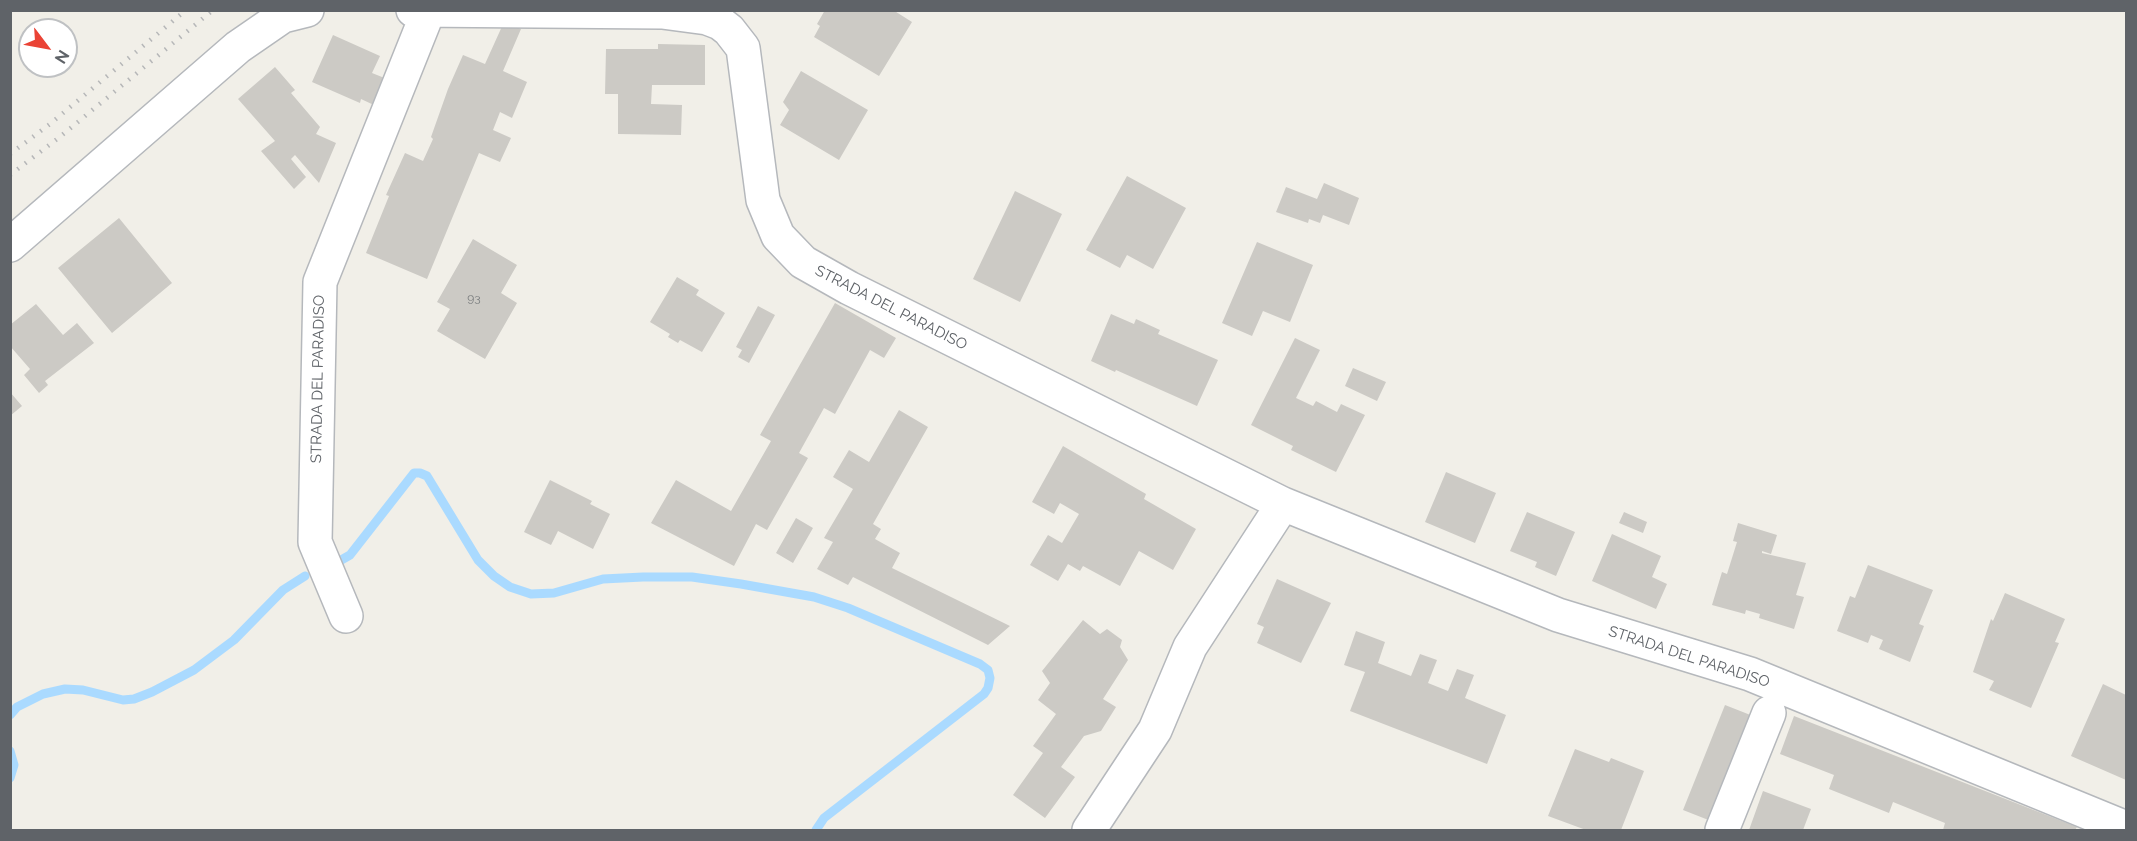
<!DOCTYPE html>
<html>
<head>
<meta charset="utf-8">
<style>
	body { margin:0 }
	#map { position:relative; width:2137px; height:841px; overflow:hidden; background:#f1efe8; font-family:Raleway,sans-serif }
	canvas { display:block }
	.frame { position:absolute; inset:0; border:12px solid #5f6368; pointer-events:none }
	.north { position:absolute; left:18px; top:18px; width:60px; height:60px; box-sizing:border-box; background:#fff; border:2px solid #bfc1c3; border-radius:50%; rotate:122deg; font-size:16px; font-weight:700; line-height:24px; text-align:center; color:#5f6368 }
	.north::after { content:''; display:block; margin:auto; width:21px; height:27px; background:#ea4335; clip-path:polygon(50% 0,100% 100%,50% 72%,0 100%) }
</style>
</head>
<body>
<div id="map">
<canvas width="2137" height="841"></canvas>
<div class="frame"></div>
<div class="north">N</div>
</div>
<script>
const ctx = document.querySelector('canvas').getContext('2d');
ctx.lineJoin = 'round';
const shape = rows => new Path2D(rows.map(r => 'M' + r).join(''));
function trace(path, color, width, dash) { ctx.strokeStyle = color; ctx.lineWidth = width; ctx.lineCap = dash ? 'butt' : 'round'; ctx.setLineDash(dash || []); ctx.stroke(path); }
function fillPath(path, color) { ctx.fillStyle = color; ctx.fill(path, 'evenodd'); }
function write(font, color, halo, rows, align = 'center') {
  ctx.font = font + ' Raleway,sans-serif'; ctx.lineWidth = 4.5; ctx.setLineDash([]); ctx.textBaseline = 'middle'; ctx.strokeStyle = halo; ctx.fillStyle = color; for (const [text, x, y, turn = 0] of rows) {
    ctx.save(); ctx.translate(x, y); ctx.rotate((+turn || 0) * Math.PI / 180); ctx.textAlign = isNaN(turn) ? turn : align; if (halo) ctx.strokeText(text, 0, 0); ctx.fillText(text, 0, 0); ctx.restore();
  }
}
const stream = shape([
	[336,563,350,555,414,473,420,473,427,476,478,560,494,576,510,587,531,594,554,593,603,579,643,577,692,577,741,584,814,597,848,608,980,664,988,670,990,678,988,688,984,694,824,818,816,830],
	[10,715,17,707,43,694,65,689,83,690,123,700,134,699,152,692,194,670,234,640,283,590,305,576],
	[10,751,14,765,10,778]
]);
const building = shape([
	[825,10,893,10,912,22,879,76,814,37,820,26,817,24],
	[504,22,521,29,503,71,527,82,512,118,500,112,493,130,511,138,500,162,479,153,427,279,366,253,389,196,386,195,405,153,423,161,433,139,431,137,448,89,463,55,485,64],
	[333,35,380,56,372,73,387,79,376,106,361,99,360,103,312,82],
	[658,44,705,45,705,85,652,85,651,104,682,105,681,135,618,134,618,94,605,94,606,49,658,49],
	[275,67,295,90,291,93,320,127,316,134,336,143,319,183,295,155,291,159,306,177,294,189,261,151,275,141,238,99],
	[801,71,868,110,839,160,780,125,789,110,783,102],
	[1127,176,1186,208,1153,269,1127,255,1120,268,1086,250],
	[1324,183,1359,198,1349,225,1323,215,1320,223,1309,219,1308,223,1276,212,1286,187,1317,199],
	[1015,191,1062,214,1020,302,973,279],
	[119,218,172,283,112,333,58,268],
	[473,239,517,265,501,293,517,303,485,359,437,331,450,309,437,302],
	[1257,242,1313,265,1290,322,1263,311,1252,336,1222,323],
	[677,277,699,290,696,295,725,313,702,352,680,340,678,343,668,337,670,334,650,322],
	[835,303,896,338,884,358,870,350,835,414,824,408,799,453,808,458,767,530,756,524,734,566,651,523,676,480,731,511,771,441,760,435],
	[36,304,63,335,77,323,94,343,45,381,48,385,39,393,24,375,30,369,10,346,10,325],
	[758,306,775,315,749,363,738,357,742,350,736,347],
	[1111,314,1134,324,1136,319,1160,330,1158,334,1218,360,1197,406,1116,370,1115,372,1091,361],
	[1295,338,1320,350,1296,398,1313,406,1316,401,1337,412,1341,404,1365,415,1336,472,1291,450,1293,446,1251,425],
	[1353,368,1386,382,1377,401,1345,386],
	[10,392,22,406,10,416],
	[899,410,928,427,873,524,881,529,875,539,900,553,892,568,1010,626,988,645,853,577,848,585,817,569,833,542,824,538,853,489,833,477,849,450,869,462],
	[1063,446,1146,494,1144,499,1196,529,1173,570,1139,551,1120,586,1083,566,1080,571,1068,564,1058,581,1030,565,1048,535,1062,543,1079,514,1060,503,1054,514,1032,502],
	[1446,472,1496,493,1475,543,1425,522],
	[550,480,592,501,590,504,610,514,593,549,558,531,551,545,524,532],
	[1527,512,1575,532,1556,576,1535,567,1537,562,1510,551],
	[1624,512,1647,522,1643,533,1619,523],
	[796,518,813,528,793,563,776,553],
	[1738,523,1777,535,1771,554,1762,551,1762,553,1806,563,1796,595,1804,597,1794,629,1759,618,1760,614,1746,610,1745,614,1712,605,1722,572,1727,574,1737,542,1733,541],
	[1612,534,1661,556,1652,577,1667,584,1656,609,1592,581],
	[1868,565,1933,590,1919,624,1924,626,1910,662,1879,649,1883,640,1871,635,1868,643,1837,631,1850,596,1855,598],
	[1277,579,1331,603,1301,663,1257,643,1264,627,1257,624],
	[2005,593,2065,619,2055,642,2059,643,2031,708,1989,690,1994,681,1973,672,1991,619,1993,621],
	[1083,620,1100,634,1107,629,1122,640,1120,647,1128,660,1103,699,1116,707,1101,731,1084,736,1061,767,1075,777,1045,818,1013,795,1043,753,1033,746,1056,714,1038,700,1050,683,1042,671],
	[1356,631,1385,642,1378,663,1411,676,1420,654,1437,660,1428,683,1448,691,1457,669,1474,675,1465,698,1506,715,1487,764,1350,711,1365,672,1344,665],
	[2103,684,2126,695,2126,780,2071,756],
	[1725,705,1753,716,1711,821,1683,810],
	[1794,716,2077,827,2075,830,1943,830,1945,823,1893,802,1889,813,1829,789,1834,775,1780,754],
	[1575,749,1609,762,1611,758,1644,771,1621,830,1586,830,1548,816],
	[1763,791,1811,809,1803,830,1749,830]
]);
const minor = shape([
	[413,10,662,12,707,18,720,23,729,30,743,48,763,200,778,236,803,262,849,288,1283,504,1558,615,1750,674,2126,828],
	[10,245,238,47,283,16,307,10],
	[346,616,315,542,320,282,428,12],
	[1089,830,1155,730,1190,647,1283,504],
	[1722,830,1769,713]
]);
const rail = shape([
	[10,154,50,124,186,10],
	[10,175,61,136,213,10]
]);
const numberNames = [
	["93",474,298]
];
const streetNames = [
	["STRADA DEL PARADISO",891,308,27],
	["STRADA DEL PARADISO",318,379,-89],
	["STRADA DEL PARADISO",1689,657,18]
];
trace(stream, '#aadaff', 9);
fillPath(building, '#cccac5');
trace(minor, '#b5b8bc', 36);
trace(minor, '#fff', 33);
trace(rail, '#b6b7b8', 4.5, [1.5, 8]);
write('12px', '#7a7d7f', null, numberNames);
write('15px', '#5f6368', '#fff', streetNames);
</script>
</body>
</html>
